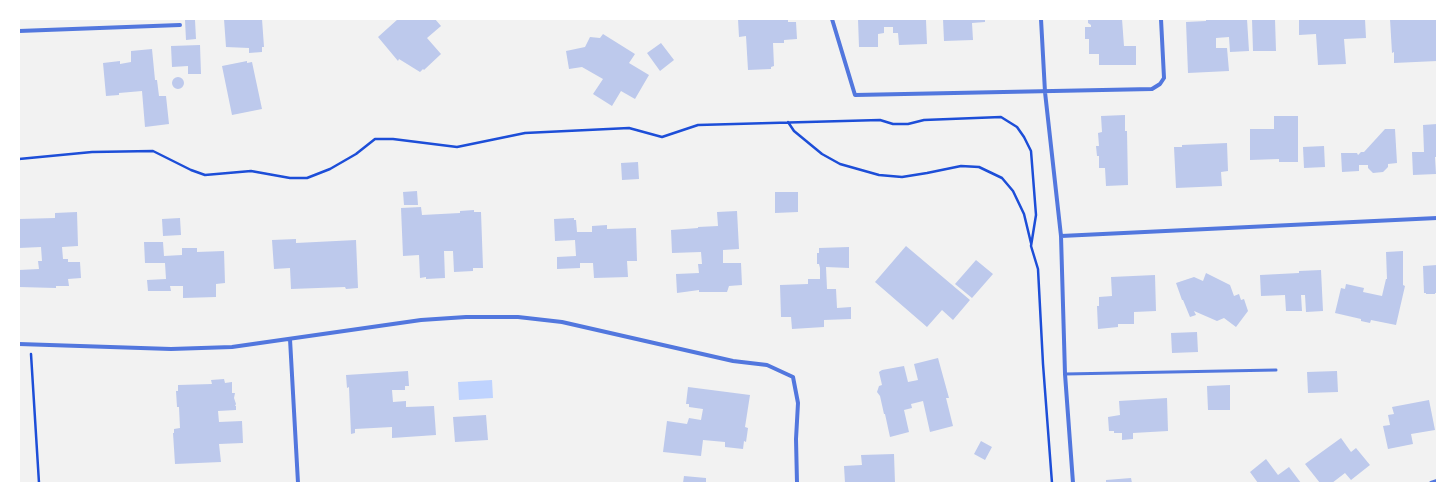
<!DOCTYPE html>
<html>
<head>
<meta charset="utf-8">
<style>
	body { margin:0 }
	#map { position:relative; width:1456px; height:502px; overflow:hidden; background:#f2f2f2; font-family:Lato,sans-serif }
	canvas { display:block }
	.frame { position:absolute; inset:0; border:20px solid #fff; pointer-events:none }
</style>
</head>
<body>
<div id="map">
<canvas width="1456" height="502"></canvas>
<div class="frame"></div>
</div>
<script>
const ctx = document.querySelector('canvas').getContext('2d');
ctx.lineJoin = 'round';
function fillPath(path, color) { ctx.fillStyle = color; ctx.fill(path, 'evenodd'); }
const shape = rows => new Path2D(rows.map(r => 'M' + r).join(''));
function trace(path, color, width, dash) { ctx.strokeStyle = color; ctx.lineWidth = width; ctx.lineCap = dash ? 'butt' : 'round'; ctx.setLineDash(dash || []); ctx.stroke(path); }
const water = shape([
	[492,380,493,398,459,400,458,382]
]);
const building = shape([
	[224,19,262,19,264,47,262,47,262,52,249,53,249,48,226,47],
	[398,19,435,19,441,26,427,38,441,54,424,70,423,69,420,72,399,59,398,61,378,37],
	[738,19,788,19,788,22,796,22,797,39,784,40,784,43,773,43,774,66,771,67,771,69,748,70,746,36,739,37],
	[858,19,926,20,927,44,899,45,898,33,893,33,893,27,884,27,884,33,878,34,878,47,859,47],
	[943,19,985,19,985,22,972,23,973,40,944,41],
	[1088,19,1122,19,1124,46,1136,46,1136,65,1099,65,1099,54,1089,54,1089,39,1085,39,1085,27,1091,27,1091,25,1088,23],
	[1206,19,1247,19,1249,51,1230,52,1229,37,1216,38,1216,48,1227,48,1229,71,1188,73,1186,22,1206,21],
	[1252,19,1275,19,1276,51,1253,51],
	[1299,19,1365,19,1366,38,1344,39,1346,64,1318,65,1316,34,1299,35],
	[1390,19,1437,19,1437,61,1394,63,1394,52,1392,53],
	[185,20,195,20,196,39,186,40],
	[603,34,635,54,629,63,649,75,635,99,621,91,612,106,593,94,603,79,582,67,569,69,566,51,585,47,590,37,600,38],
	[661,43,674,60,660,71,647,53],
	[200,45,201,74,188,74,188,66,172,67,171,46],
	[152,49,155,80,157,80,159,96,166,96,169,124,145,127,142,91,119,93,119,95,106,96,103,63,120,61,120,64,131,62,131,51],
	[247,61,247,63,252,62,262,109,232,115,222,66],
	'172 83a6 6 0 1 1 12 0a6 6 0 1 1-12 0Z',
	[1125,115,1125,131,1127,131,1128,185,1106,186,1105,168,1099,168,1099,156,1097,156,1096,146,1099,146,1098,133,1102,132,1101,116],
	[1274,116,1298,116,1298,162,1279,162,1279,159,1250,160,1250,129,1274,129],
	[1437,124,1437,157,1435,157,1436,174,1413,175,1412,152,1424,152,1423,125],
	[1385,129,1395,129,1397,163,1388,164,1388,167,1383,172,1373,173,1368,168,1368,165,1359,165,1359,171,1342,172,1341,153,1357,153,1358,155,1361,152,1364,152],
	[1227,143,1228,171,1221,172,1222,186,1176,188,1174,147,1182,147,1182,145],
	[1324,146,1325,167,1304,168,1303,147],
	[638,162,639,179,622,180,621,163],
	[417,191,418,205,404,205,403,192],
	[775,192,798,192,798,212,775,213],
	[421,207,422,215,460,213,460,211,474,210,474,212,481,212,483,268,473,268,473,271,454,272,453,251,444,251,445,278,426,279,426,277,420,278,419,255,403,256,401,208],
	[737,211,739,249,723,250,723,263,741,263,742,285,729,286,727,292,699,292,699,290,677,293,676,274,699,273,698,264,702,264,701,252,672,253,671,230,698,228,698,227,718,226,717,212],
	[77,212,78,246,62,247,63,259,68,259,68,262,80,262,81,278,68,279,69,286,56,286,56,288,19,287,19,270,39,269,38,261,42,261,41,247,19,248,19,219,55,218,55,213],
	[180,218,181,235,163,236,162,219],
	[574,218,574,220,576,220,577,232,592,232,592,226,607,225,607,229,636,228,637,261,627,261,628,277,594,278,593,263,580,263,580,268,557,269,557,257,576,256,575,240,555,241,554,219],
	[296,239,296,243,356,240,358,288,346,289,345,287,291,289,290,268,274,269,272,240],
	[144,242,163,242,164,256,182,255,182,248,197,248,197,252,224,251,225,283,216,284,216,297,183,298,183,286,170,286,171,291,148,291,147,280,166,279,165,263,145,263],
	[906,246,970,300,953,320,942,310,927,327,875,282],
	[849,247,849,268,826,267,827,289,836,289,837,308,851,307,851,319,824,320,824,327,792,329,791,317,781,317,780,285,808,284,808,279,820,279,820,268,819,264,817,264,817,253,819,253,819,248],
	[1403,251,1403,285,1405,286,1396,325,1371,320,1370,323,1361,321,1361,319,1335,313,1341,288,1345,289,1346,284,1364,288,1363,292,1382,296,1386,279,1387,279,1386,252],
	[976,260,993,274,972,298,955,284],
	[1437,265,1437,293,1435,293,1435,294,1426,294,1426,293,1424,293,1423,266],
	[1321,270,1323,311,1306,312,1305,295,1301,295,1302,311,1286,311,1285,295,1261,296,1260,275,1299,273,1299,271],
	[1206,273,1230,285,1234,296,1239,294,1241,300,1244,299,1248,311,1236,327,1224,318,1217,321,1194,311,1196,315,1190,317,1183,300,1182,300,1176,283,1194,277,1203,281],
	[1155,275,1156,311,1134,312,1134,324,1118,324,1118,327,1098,329,1097,306,1099,306,1099,297,1112,296,1111,277],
	[1197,332,1198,352,1172,353,1171,333],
	[938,358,949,398,946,398,953,426,930,432,923,401,911,404,912,408,904,410,909,432,890,437,885,414,884,414,880,396,877,392,879,386,882,385,879,372,882,370,904,366,908,382,918,380,914,364],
	[408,371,409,386,405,386,405,390,392,390,393,402,406,401,406,407,434,406,436,435,392,438,392,427,355,429,355,433,351,434,349,387,347,388,346,375],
	[1337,371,1338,392,1308,393,1307,372],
	[224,379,225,383,232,382,232,393,235,393,234,398,236,404,235,406,236,406,236,410,218,411,219,422,242,421,243,443,219,444,221,462,175,464,173,433,174,433,174,429,180,428,179,407,177,407,176,391,178,391,178,385,212,384,211,380],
	[1230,385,1230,410,1208,410,1207,386],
	[688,387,750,395,745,427,748,428,746,442,744,441,743,449,725,447,725,442,703,440,701,456,663,452,667,421,687,424,689,418,701,420,703,409,689,407,689,404,686,404],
	[1167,398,1168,431,1133,433,1133,439,1122,440,1122,433,1114,433,1114,431,1109,431,1108,417,1120,415,1119,401],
	[1429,400,1435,430,1411,434,1413,444,1388,449,1383,426,1390,425,1388,415,1394,414,1392,407],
	[486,415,488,440,455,442,453,417],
	[1341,438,1351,452,1356,448,1370,465,1351,480,1345,473,1332,483,1320,483,1305,464],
	[981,441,992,447,985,460,974,454],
	[894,454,895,483,845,483,844,466,862,465,861,455],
	[1266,459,1278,475,1289,467,1301,483,1258,483,1250,472],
	[684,476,706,478,706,483,683,483],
	[1131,478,1132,483,1106,483,1106,480]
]);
const path = shape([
	[788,122,794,131,822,154,840,164,879,175,902,177,927,173,961,166,979,167,1002,178,1013,191,1024,214,1031,243],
	[19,159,92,152,153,151,191,170,205,175,251,171,290,178,307,178,330,169,356,154,375,139,393,139,457,147,525,133,629,128,662,137,698,125,880,120,893,124,908,124,924,120,1001,117,1017,127,1024,137,1031,151,1036,215,1031,246,1038,269,1043,364,1052,483],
	[31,354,39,483]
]);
const service = shape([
	[1065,374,1276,370]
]);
const minor = shape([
	[832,19,855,95,1152,89,1160,84,1164,78,1161,19],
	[1041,19,1045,92,1061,236,1065,374,1073,483],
	[19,31,180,25],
	[1061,236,1437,218],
	[290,339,298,483],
	[19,344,171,349,232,347,421,320,466,317,518,317,562,322,733,361,767,365,793,377,798,403,796,439,797,483],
	[1431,483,1437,481]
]);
fillPath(water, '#bfd3fe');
fillPath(building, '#bdc9ec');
trace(path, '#1d4ed8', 2.5);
trace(service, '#5277de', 3);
trace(minor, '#5277de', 4);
</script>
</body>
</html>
